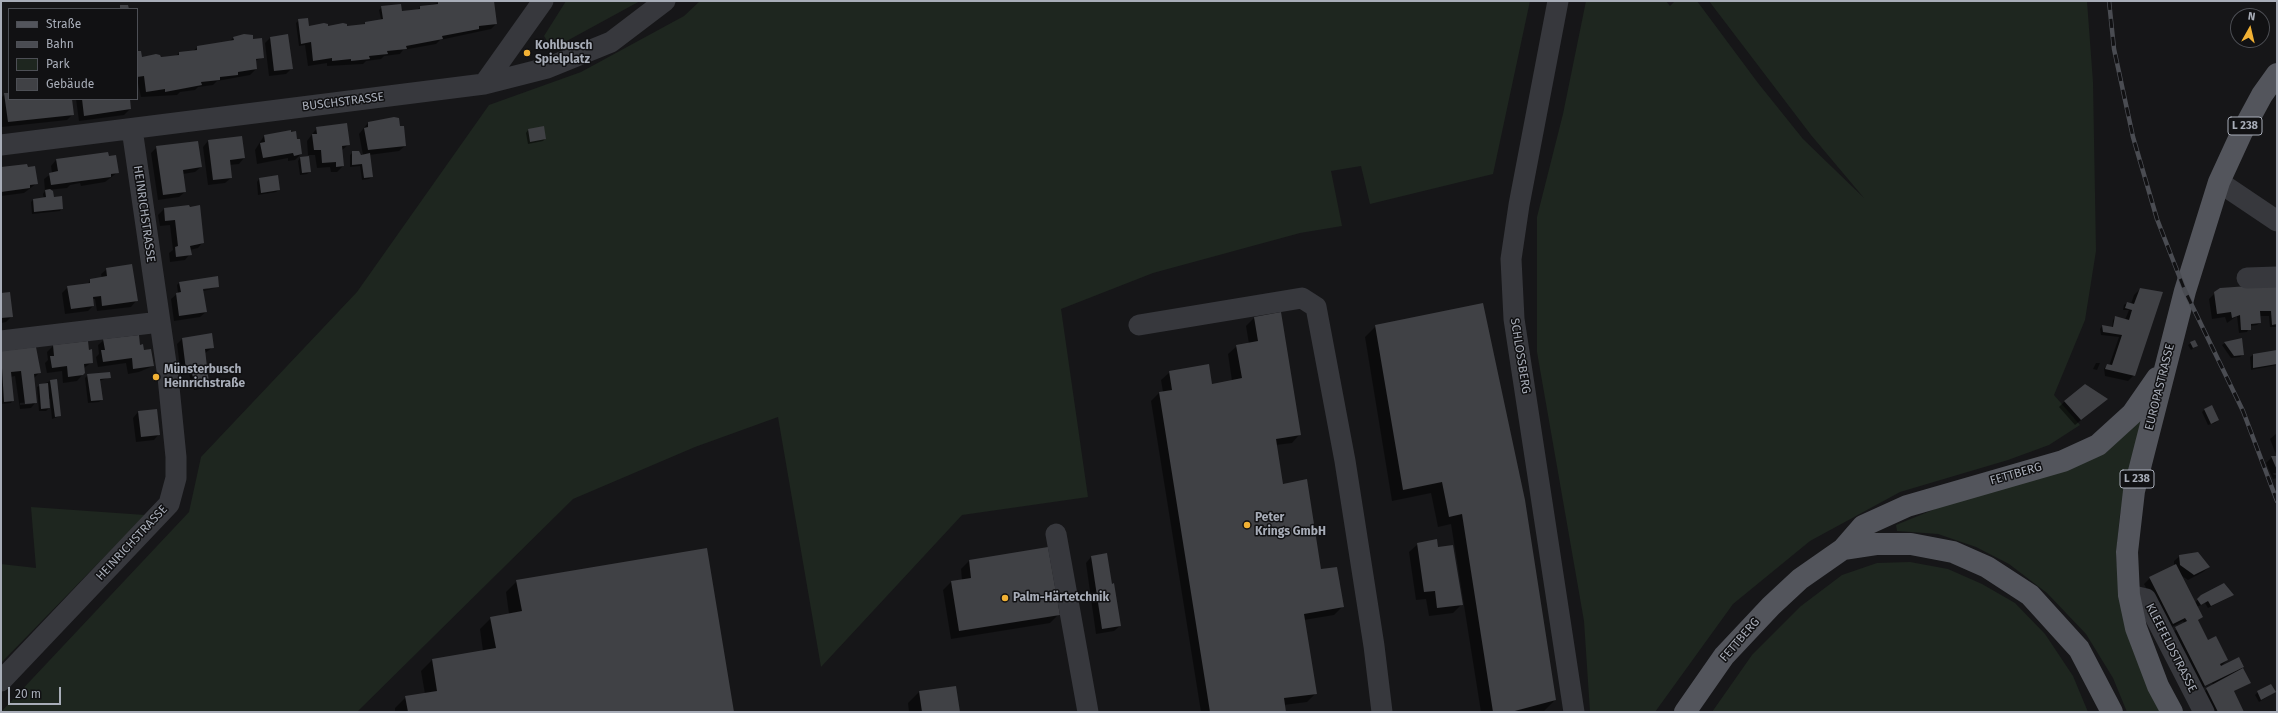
<!DOCTYPE html>
<html>
<head>
<meta charset="utf-8">
<style>
	body { margin:0 }
	#map { position:relative; width:2278px; height:713px; overflow:hidden; background:#161618; font-family:"Fira Sans",sans-serif }
	canvas { display:block }
	.frame { position:absolute; inset:0; border:2px solid #a8adb8; pointer-events:none }
	.legend { position:absolute; left:8px; top:8px; width:130px; height:92px; box-sizing:border-box; background:#111113; border:1px solid #4d4f55; margin:0; padding:5px 7px; list-style:none; font-size:12px; color:#a8adb8 }
	.legend li { display:flex; align-items:center; gap:8px; height:20px }
	.legend b { width:20px; border:1px solid #4d4f55 }
	.north { position:absolute; left:2230px; top:8px; width:40px; height:40px; box-sizing:border-box; background:#111113; border:1px solid #4d4f55; border-radius:50%; rotate:8deg; font-size:11px; font-weight:700; line-height:16px; text-align:center; color:#a8adb8 }
	.north::after { content:''; display:block; margin:auto; width:14px; height:18px; background:#f2b134; clip-path:polygon(50% 0,100% 100%,50% 72%,0 100%) }
	.scale { position:absolute; left:8px; top:687px; width:53px; height:18px; box-sizing:border-box; border:2px solid #a8adb8; border-top:0; padding-left:5px; font-size:12px; line-height:14px; white-space:nowrap; color:#a8adb8; -webkit-text-stroke:3px #111113; paint-order:stroke }
</style>
</head>
<body>
<div id="map">
<canvas width="2278" height="713"></canvas>
<div class="frame"></div>
<ul class="legend">
<li><b style="height:5px;background:#53555c"></b>Straße</li>
<li><b style="height:5px;background:#4a4c52"></b>Bahn</li>
<li><b style="height:11px;background:#1e261f"></b>Park</li>
<li><b style="height:11px;background:#404145"></b>Gebäude</li>
</ul>
<div class="north">N</div>
<div class="scale">20 m</div>
</div>
<script>
const ctx = document.querySelector('canvas').getContext('2d');
ctx.lineJoin = 'round';
function fillPath(path, color) { ctx.fillStyle = color; ctx.fill(path, 'evenodd'); }
const shape = rows => new Path2D(rows.map(r => 'M' + r).join(''));
function trace(path, color, width, dash) { ctx.strokeStyle = color; ctx.lineWidth = width; ctx.lineCap = dash ? 'butt' : 'round'; ctx.setLineDash(dash || []); ctx.stroke(path); }
function write(font, color, halo, rows, align = 'center') {
  ctx.font = font + ' "Fira Sans",sans-serif'; ctx.lineWidth = 3; ctx.setLineDash([]); ctx.textBaseline = 'middle'; ctx.strokeStyle = halo; ctx.fillStyle = color; for (const [text, x, y, turn = 0] of rows) {
    ctx.save(); ctx.translate(x, y); ctx.rotate((+turn || 0) * Math.PI / 180); ctx.textAlign = isNaN(turn) ? turn : align; if (halo) ctx.strokeText(text, 0, 0); ctx.fillText(text, 0, 0); ctx.restore();
  }
}
const green = shape([
	[566,1,640,1,552,49,544,36],
	[700,1,1530,1,1493,174,1370,204,1361,166,1331,171,1342,226,1300,233,1153,273,1061,309,1088,497,962,515,821,667,778,417,695,447,573,499,357,712,1,712,189,512,201,457,357,292,489,105,581,72,684,16],
	[1586,1,1666,1,1670,6,1675,1,1697,1,1758,83,1803,139,1864,198,1811,135,1709,1,2087,1,2093,82,2096,251,2085,320,2054,395,2080,425,2049,445,2008,460,1900,492,1810,541,1733,604,1655,712,1590,712,1584,621,1537,352,1537,217,1563,114],
	[2138,418,2142,420,2120,514,2116,554,2120,599,2132,648,2160,712,2127,712,2113,678,2086,634,2047,593,2009,564,1976,547,1938,534,1897,531,1896,525,1952,502],
	[31,507,145,515,1,663,1,564,36,568],
	[1910,562,1948,569,1982,584,2015,603,2045,634,2073,676,2088,712,1712,712,1752,655,1801,606,1842,575,1877,563]
]);
const shadow = shape([
	[446,1,499,1,493,2,496,24,491,29,440,40,436,44,403,50,400,54,384,56,381,59,366,61,363,64,327,66,327,63,308,66,305,45,299,46,296,23,299,20,308,28,363,26,365,23,379,21,381,19,379,10,382,7,401,12,417,10,420,7],
	[233,38,252,42,263,57,255,61,256,69,250,75,217,81,213,85,198,87,195,90,180,92,177,95,141,97,137,79,137,52,141,58,176,56,179,53,193,51,198,47,229,42],
	[270,38,292,68,286,74,269,76,265,43],
	[5,94,9,94,9,99,71,99,73,114,67,120,2,127,1,98],
	[76,99,129,99,130,109,124,115,79,121],
	[368,123,405,146,399,151,369,155,372,177,369,179,362,180,360,166,350,167,350,155,353,152,363,155,359,134],
	[317,128,348,145,341,151,343,166,337,172,331,172,330,167,317,168,315,155,308,155,307,141],
	[528,130,545,139,543,141,528,144,526,133],
	[264,136,301,154,295,160,288,161,288,158,257,164,255,150],
	[241,137,244,158,239,164,229,165,231,178,225,183,208,185,203,147,208,141],
	[157,147,201,167,195,172,183,174,185,192,179,197,158,200,151,153],
	[300,158,310,172,307,174,300,175,298,161],
	[56,160,118,172,105,182,81,186,80,183,70,185,67,188,47,190,62,208,60,211,32,214,31,202,33,200,44,199,43,194,45,191,44,179,52,173,51,166],
	[1,168,37,183,24,193,1,196],
	[277,177,279,190,276,192,258,195,257,182,259,179],
	[199,207,203,242,198,248,190,250,190,254,185,260,170,262,169,253,173,250,170,225,160,226,158,215,164,209],
	[107,269,136,301,131,307,97,311,95,299,92,299,93,306,88,311,65,314,62,293,68,287,88,284,90,280,102,278,101,274],
	[179,283,202,288,202,290,216,288,203,291,206,312,200,317,174,321,171,299,178,293,177,285],
	[2277,286,2277,327,2270,327,2269,316,2259,316,2260,323,2257,325,2250,326,2247,332,2239,333,2237,316,2227,323,2225,317,2212,319,2209,299,2215,293],
	[2140,289,2134,375,2128,381,2105,376,2104,368,2109,366,2119,337,2101,335,2100,329,2102,326,2112,328,2113,320,2115,317,2125,320,2129,310,2123,310,2124,305,2127,303,2131,304,2134,295],
	[1,294,12,316,6,322,1,323],
	[1254,318,1300,434,1292,443,1276,445,1282,485,1320,571,1343,606,1334,615,1304,620,1316,693,1307,702,1284,705,1285,712,1201,712,1151,401,1159,393,1163,392,1161,380,1170,372,1212,385,1232,381,1228,354,1237,346,1249,344,1246,326],
	[1376,326,1555,700,1544,711,1481,712,1451,524,1438,527,1431,493,1392,501,1365,337],
	[182,339,213,347,204,354,206,367,201,372,209,386,206,388,194,390,189,374,181,375,177,344],
	[201,367,201,369,187,371,186,369],
	[104,340,139,346,153,366,139,372,128,374,126,363,98,367,96,357,99,354,98,345],
	[87,342,92,362,84,368,84,373,77,381,63,383,62,371,47,373,45,363,48,360,47,352,53,346],
	[2191,343,2196,346,2191,350,2188,345],
	[2225,343,2243,354,2240,357,2231,358,2222,345],
	[2277,351,2277,365,2251,370,2250,357,2253,355],
	[1,352,38,358,40,372,34,378,36,402,31,408,20,409,15,376,10,377,13,400,11,403,1,404],
	[32,402,32,404,20,405,20,403],
	[2096,363,2100,363,2097,370,2093,369],
	[88,375,110,377,99,381,102,400,99,402,88,403,85,378],
	[50,381,60,416,52,419,50,399,48,399,49,408,46,411,39,411,37,387],
	[2107,399,2075,425,2059,407,2065,401],
	[2205,409,2218,420,2215,423,2208,425,2202,412],
	[138,412,159,434,154,440,136,442,133,418],
	[2277,433,2277,473,2273,473,2274,475,2277,475,2277,478,2273,479,2266,463,2272,457,2277,457,2270,439],
	[1418,544,1437,548,1462,604,1453,613,1429,616,1426,599,1416,600,1409,552],
	[2180,556,2209,567,2203,572,2188,580,2179,574,2195,603,2201,596,2230,597,2208,608,2205,603,2197,607,2202,617,2197,621,2207,641,2227,660,2220,667,2238,659,2249,682,2233,692,2243,712,2210,712,2201,694,2213,685,2212,683,2202,688,2170,634,2185,624,2183,621,2168,629,2144,584,2150,578,2174,566,2174,561],
	[1091,557,1120,626,1114,631,1096,634,1086,563],
	[969,561,1058,615,1050,623,951,639,943,590,952,581,962,580,961,569],
	[517,581,733,712,395,712,395,708,406,697,425,694,421,671,432,660,483,651,480,629,491,618,509,614,506,592],
	[955,687,959,712,909,712,908,703,919,692],
	[2258,692,2275,692,2259,702,2255,695]
]);
const building = shape([
	[438,1,494,1,497,24,479,26,479,29,442,36,443,39,406,46,407,49,387,51,388,54,369,56,370,59,351,61,351,59,332,61,332,58,313,61,311,42,301,44,298,19,308,18,309,26,324,23,328,24,328,26,343,23,347,24,347,26,365,24,365,22,383,19,381,6,401,4,402,11,420,9,420,6,438,4],
	[120,5,128,5,129,9,120,9],
	[244,34,253,35,253,39,262,38,264,58,256,59,257,69,238,72,238,75,220,77,220,80,201,82,202,85,165,92,165,89,146,92,144,76,137,77,137,51,141,51,142,57,156,54,160,55,161,57,179,55,179,52,197,50,197,46,234,40,233,37],
	[288,34,293,69,274,71,270,37],
	[4,93,9,93,9,99,72,99,74,115,8,122],
	[82,99,130,99,131,109,84,116],
	[394,117,399,118,400,126,404,126,406,146,368,150,364,128,368,127,368,122],
	[347,123,350,145,342,146,344,166,336,167,336,162,322,163,321,150,314,150,312,134,317,134,316,127],
	[544,126,546,139,530,142,528,129],
	[291,130,291,132,296,131,297,139,300,139,302,154,294,156,293,153,263,158,260,143,265,142,264,135],
	[242,136,245,158,230,160,232,178,213,180,208,140],
	[198,141,202,167,183,170,186,192,163,195,156,146],
	[352,151,359,151,361,155,370,153,373,177,364,178,362,164,352,165],
	[108,152,109,156,116,155,119,173,111,174,111,177,51,185,49,173,58,171,56,159],
	[309,156,311,172,302,173,300,157],
	[27,164,28,167,35,166,38,184,30,185,30,188,1,192,1,167],
	[278,175,280,190,261,193,259,178],
	[50,189,53,191,54,197,62,196,63,209,34,212,33,199,46,197,45,190],
	[189,205,190,207,200,205,204,243,190,246,192,255,176,257,175,247,178,246,175,220,165,221,164,208],
	[132,264,138,301,102,306,101,296,93,297,94,306,71,309,67,286,90,283,90,279,107,276,106,268],
	[218,276,219,287,203,289,207,312,179,316,176,293,181,292,179,282],
	[2277,284,2277,324,2272,325,2271,311,2260,311,2261,323,2251,324,2251,330,2241,330,2240,315,2232,318,2231,312,2217,314,2214,292,2220,288],
	[2140,288,2163,292,2135,376,2105,369,2107,364,2112,365,2122,335,2103,332,2102,325,2113,327,2115,316,2129,320,2132,310,2125,308,2127,302,2134,304],
	[10,292,13,317,1,318,1,293],
	[1483,303,1525,500,1556,700,1511,712,1493,712,1462,514,1449,517,1442,482,1403,490,1375,325],
	[1281,312,1301,435,1276,439,1283,484,1307,479,1321,569,1337,567,1344,607,1304,614,1317,694,1284,698,1286,712,1210,712,1159,392,1172,390,1169,371,1209,364,1212,384,1242,378,1236,345,1258,341,1254,317],
	[212,333,214,348,205,349,207,367,197,369,198,372,207,370,210,386,196,388,191,370,186,370,182,338],
	[139,335,140,345,143,344,144,350,151,349,154,366,133,369,132,358,103,362,101,350,105,350,103,339],
	[2242,338,2244,355,2234,356,2224,342],
	[2195,340,2198,346,2193,348,2190,342],
	[88,341,89,350,92,349,93,363,84,364,85,373,83,375,68,377,67,366,52,368,50,356,54,356,53,345],
	[36,347,41,373,34,374,37,403,25,404,21,371,11,372,14,401,4,402,1,351],
	[2277,350,2277,364,2253,368,2253,354],
	[110,372,111,378,100,379,103,400,91,401,87,374],
	[57,379,61,416,55,417,50,380],
	[48,383,50,408,41,409,39,384],
	[2085,384,2108,399,2081,420,2064,401],
	[2212,405,2219,420,2211,424,2204,409],
	[157,409,160,435,141,437,138,411],
	[2271,456,2277,456,2277,470],
	[1437,539,1438,547,1453,545,1463,605,1437,608,1435,591,1424,592,1417,543],
	[1048,547,1060,615,959,631,951,581,971,578,969,560],
	[707,548,734,712,408,712,405,696,437,691,432,659,496,648,490,617,522,611,516,580],
	[2198,552,2210,567,2194,575,2180,565,2179,555],
	[1107,553,1112,584,1114,583,1121,626,1102,629,1091,556],
	[2176,564,2203,617,2198,620,2208,640,2216,636,2228,660,2220,664,2221,666,2239,657,2244,667,2205,686,2175,627,2187,621,2185,618,2173,624,2149,577],
	[2224,583,2234,595,2211,606,2208,601,2201,605,2197,599,2201,595],
	[2243,668,2251,683,2234,691,2244,712,2218,712,2206,688],
	[2271,684,2276,692,2261,700,2257,691],
	[956,686,960,712,922,712,919,691]
]);
const minor = shape([
	[1558,1,1519,205,1511,259,1514,319,1574,712],
	[484,84,543,1],
	[1,145,484,84,547,68,611,42,665,1],
	[2219,182,2277,221],
	[2247,278,2277,277],
	[1139,325,1302,298,1316,307,1345,461,1374,646,1382,712],
	[1,341,160,322],
	[1056,534,1088,712],
	[2129,595,2146,599,2204,712],
	[1,681,169,504,176,478,176,457,168,377,132,129]
]);
const major = shape([
	[1843,549,1876,544,1911,544,1953,552,1987,567,2030,595,2079,649,2112,712],
	[1685,712,1724,656,1771,606,1800,579,1843,549,1863,526,1907,506,2063,461,2098,445,2132,414,2157,378],
	[2172,712,2158,686,2136,628,2129,595,2127,552,2134,491,2185,291,2219,182,2242,132,2262,95,2277,74]
]);
const rail = shape([
	[2109,1,2114,49,2133,137,2157,219,2185,291,2243,411,2277,501]
]);
const markers = [
	[527,53,4,"#f2b134"],
	[156,377,4,"#f2b134"],
	[1247,525,4,"#f2b134"],
	[1005,598,4,"#f2b134"]
];
const shields = [
	[2245,126,34],
	[2137,479,34]
];
const shieldNames = [
	["L 238",2245,126],
	["L 238",2137,479]
];
const poiNames = [
	["Kohlbusch",535,46],
	["Spielplatz",535,60],
	["Münsterbusch",164,370],
	["Heinrichstraße",164,384],
	["Peter",1255,518],
	["Krings GmbH",1255,532],
	["Palm-Härtetchnik",1013,598]
];
const streetNames = [
	["BUSCHSTRASSE",343,102,-7],
	["HEINRICHSTRASSE",144,214,82],
	["SCHLOSSBERG",1520,356,81],
	["EUROPASTRASSE",2160,387,-76],
	["FETTBERG",2016,474,-16],
	["HEINRICHSTRASSE",132,543,-47],
	["FETTBERG",1740,640,-49],
	["KLEEFELDSTRASSE",2171,648,63]
];
fillPath(green, '#1e261f');
fillPath(shadow, '#0007');
fillPath(building, '#404145');
trace(minor, '#37383d', 21);
trace(major, '#53555c', 22);
trace(rail, '#4a4c52', 4.5);
trace(rail, '#111113', 3, [9]);
for (const [x, y, r, color] of markers) { const dot = new Path2D(); dot.arc(x, y, r, 0, 2 * Math.PI); ctx.fillStyle = color; ctx.fill(dot); trace(dot, '#111113', 1.5); }
for (const [x, y, w] of shields) { const box = new Path2D(); box.roundRect(x - w / 2, y - 9, w, 18, 3); ctx.fillStyle = '#111113'; ctx.fill(box); trace(box, '#a8adb8', 1); }
write('bold 11px', '#a8adb8', null, shieldNames);
write('bold 12px', '#a8adb8', '#111113', poiNames, 'left');
write('12px', '#a8adb8', '#111113', streetNames);
</script>
</body>
</html>
